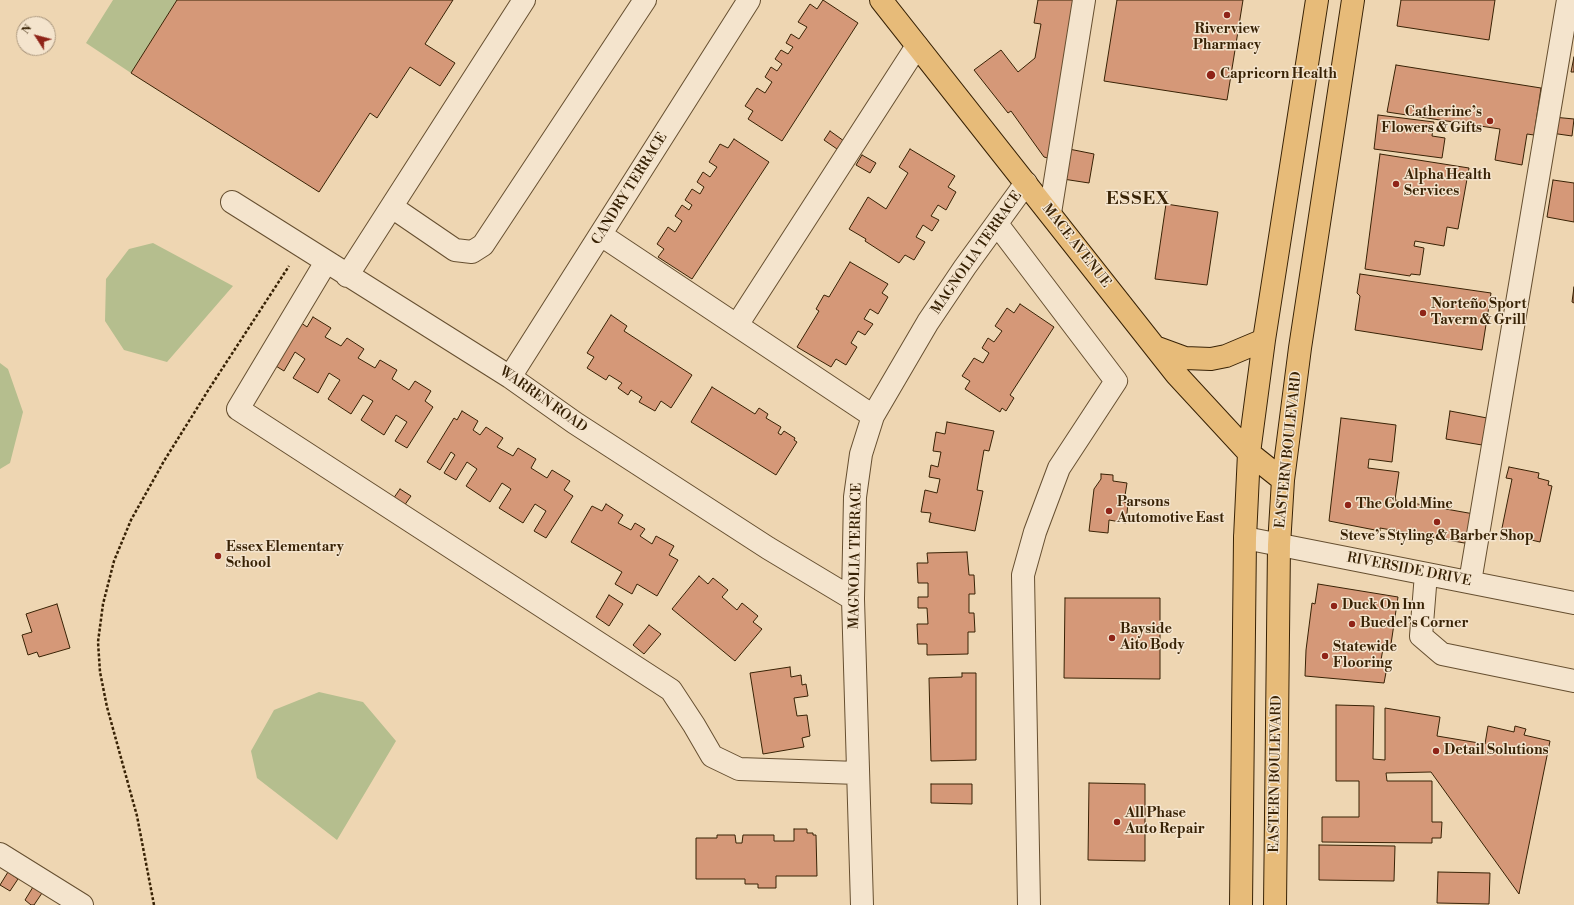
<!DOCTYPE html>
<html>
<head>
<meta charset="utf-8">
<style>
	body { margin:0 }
	#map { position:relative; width:1574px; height:905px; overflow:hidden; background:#eed6b2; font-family:"Libre Bodoni",serif }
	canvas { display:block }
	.north { position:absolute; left:16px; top:16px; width:40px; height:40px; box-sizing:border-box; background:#f4e4cd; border:1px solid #a9967d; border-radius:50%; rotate:306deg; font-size:11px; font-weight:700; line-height:16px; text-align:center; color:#382205 }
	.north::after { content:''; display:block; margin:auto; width:14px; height:18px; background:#8f2418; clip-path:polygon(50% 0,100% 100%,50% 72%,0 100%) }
</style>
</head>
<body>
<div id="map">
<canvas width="1574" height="905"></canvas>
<div class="north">N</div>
</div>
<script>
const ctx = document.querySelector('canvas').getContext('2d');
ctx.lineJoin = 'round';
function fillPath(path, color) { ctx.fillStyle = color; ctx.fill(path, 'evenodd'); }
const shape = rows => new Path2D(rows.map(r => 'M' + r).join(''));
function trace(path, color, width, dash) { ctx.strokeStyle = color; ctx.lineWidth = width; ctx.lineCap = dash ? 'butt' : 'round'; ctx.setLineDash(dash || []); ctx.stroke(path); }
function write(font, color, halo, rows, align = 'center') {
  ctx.font = font + ' "Libre Bodoni",serif'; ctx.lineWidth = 3; ctx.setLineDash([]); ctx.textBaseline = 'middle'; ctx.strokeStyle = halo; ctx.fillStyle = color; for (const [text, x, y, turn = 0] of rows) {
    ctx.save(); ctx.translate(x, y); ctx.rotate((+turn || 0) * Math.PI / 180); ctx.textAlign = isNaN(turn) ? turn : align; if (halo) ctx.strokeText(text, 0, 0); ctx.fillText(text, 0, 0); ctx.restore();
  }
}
const green = shape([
	[113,0,177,0,131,73,86,43],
	[153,243,233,286,167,362,124,350,105,321,106,279,129,249],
	[0,363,8,369,23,412,10,463,0,469],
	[319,692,363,702,396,741,337,840,257,778,251,751,274,710]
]);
const building = shape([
	[177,0,453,0,425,44,455,63,440,86,410,67,377,118,370,113,319,192,131,73,177,0],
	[823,0,858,23,782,141,748,119,753,111,745,106,757,88,765,93,772,82,765,77,771,67,777,71,782,64,775,59,781,50,788,54,793,47,786,43,791,34,799,39,807,27,798,22,810,4,817,9,823,0],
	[1038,0,1077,0,1048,158,1044,157,1011,111,1008,113,974,70,1001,50,1018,72,1035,58,1041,24,1034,23,1038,0],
	[1117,0,1243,0,1227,100,1104,81,1117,0],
	[1401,0,1495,0,1489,40,1397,26,1401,0],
	[1574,57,1574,72,1571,72,1574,57],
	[1396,65,1541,88,1534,135,1527,134,1522,165,1495,160,1500,129,1387,112,1396,65],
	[1378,115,1434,122,1432,136,1445,138,1442,158,1374,149,1378,115],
	[1553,117,1574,119,1572,136,1551,133,1553,117],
	[830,131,844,141,837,149,824,140,830,131],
	[734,139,769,162,692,279,658,257,664,249,657,244,668,227,675,232,682,221,675,216,682,205,689,210,692,205,685,200,692,189,700,194,704,187,697,182,703,172,710,177,717,167,709,162,720,144,728,148,734,139],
	[910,149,955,176,948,187,956,192,946,210,938,205,931,216,939,220,932,231,923,225,916,237,925,242,914,260,905,255,899,263,865,241,866,239,849,229,868,197,886,209,908,173,899,167,910,149],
	[1069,149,1094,154,1089,183,1063,179,1069,149],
	[1380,154,1469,168,1458,229,1447,227,1444,246,1415,241,1414,246,1424,248,1420,275,1411,274,1410,276,1365,269,1380,154],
	[862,155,876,163,870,173,856,165,862,155],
	[1553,180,1574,183,1574,222,1547,217,1553,180],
	[1166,204,1218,212,1207,285,1155,279,1166,204],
	[850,262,888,284,882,293,888,297,878,314,870,309,864,319,873,324,865,335,858,331,851,343,857,347,846,365,836,359,831,367,797,347,819,311,816,309,824,295,829,297,850,262],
	[1360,274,1491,293,1482,350,1355,330,1360,296,1357,293,1360,274],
	[1574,287,1574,303,1572,302,1574,287],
	[1020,304,1054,327,1010,395,1014,398,1006,411,1002,408,1000,412,965,389,970,381,962,376,974,358,983,363,989,353,982,348,988,338,994,342,1002,331,995,326,1007,308,1014,313,1020,304],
	[611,315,627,326,624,331,692,375,671,408,661,401,655,411,639,402,642,397,631,390,628,395,618,388,622,383,609,375,606,380,587,368,594,357,587,353,611,315],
	[313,317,331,328,325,337,341,346,347,338,364,349,358,358,375,368,380,360,397,370,392,379,409,390,415,381,431,391,425,401,433,407,407,448,395,441,407,422,396,415,384,435,361,420,373,401,363,395,351,414,328,399,340,380,329,373,318,393,293,378,305,359,295,352,284,371,271,363,297,320,307,327,313,317],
	[712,387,755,414,759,408,768,414,766,418,781,427,778,433,781,435,784,431,795,438,794,440,797,442,776,475,691,422,712,387],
	[462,411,478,421,473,430,480,435,486,427,503,438,497,447,513,456,518,448,536,459,531,468,547,478,552,470,570,481,564,490,573,496,546,538,534,531,546,511,535,504,523,523,499,508,511,489,502,483,490,502,466,486,477,469,467,462,456,480,444,473,455,455,451,452,440,470,427,462,454,418,457,420,462,411],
	[1450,411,1487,418,1482,445,1446,439,1450,411],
	[1341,418,1396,425,1392,462,1369,459,1368,468,1399,472,1395,500,1474,514,1470,544,1380,528,1380,531,1329,521,1341,418],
	[947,422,994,431,989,451,984,450,977,490,983,491,975,531,929,522,931,513,921,512,925,490,937,493,940,479,929,477,931,465,938,467,941,452,933,451,936,432,945,434,947,422],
	[1509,467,1539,473,1538,478,1549,481,1548,485,1552,486,1540,542,1501,533,1512,479,1506,478,1509,467],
	[1101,474,1113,475,1113,481,1127,483,1124,502,1128,503,1126,523,1109,520,1108,533,1089,531,1094,489,1101,479,1101,474],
	[400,489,411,496,404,506,393,499,400,489],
	[606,504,623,515,618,523,631,530,635,523,645,529,640,536,652,544,656,536,674,546,669,555,678,560,657,596,637,584,632,594,615,584,622,572,571,542,592,506,602,511,606,504],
	[967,552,969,575,974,575,975,594,969,594,969,613,974,613,975,632,968,632,968,654,927,655,927,644,918,644,917,624,928,624,927,608,918,608,918,597,928,597,928,583,918,583,917,563,928,563,927,553,967,552],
	[699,576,708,584,713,578,728,590,722,597,737,610,742,603,758,616,753,622,762,629,735,661,672,609,699,576],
	[1318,584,1398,597,1391,644,1384,643,1381,660,1388,662,1384,683,1305,676,1306,650,1312,603,1315,604,1318,584],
	[609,595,623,604,609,626,596,617,609,595],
	[1065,598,1160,598,1160,679,1064,678,1065,598],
	[57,604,70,648,39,657,37,652,28,655,22,635,32,632,26,614,57,604],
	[649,625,661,634,644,654,633,645,649,625],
	[790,667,791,677,801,675,802,685,806,684,808,696,794,698,797,716,807,715,810,736,802,738,804,747,763,754,750,673,790,667],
	[962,673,976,673,976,760,931,761,929,678,962,677,962,673],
	[1336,705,1374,706,1373,759,1385,760,1385,708,1440,717,1437,736,1485,744,1488,726,1514,732,1515,726,1526,729,1524,735,1550,741,1519,894,1431,772,1386,773,1387,781,1432,781,1432,822,1442,822,1441,838,1432,838,1432,843,1322,842,1322,817,1359,817,1359,781,1336,781,1336,705],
	[1089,783,1145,784,1145,861,1088,860,1089,783],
	[931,784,972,784,972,804,931,803,931,784],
	[794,829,807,829,807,833,813,833,813,835,816,835,817,876,776,876,776,888,758,888,758,884,745,884,745,879,696,879,696,838,717,838,717,835,735,835,736,843,742,843,743,835,774,835,774,841,794,841,794,829],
	[1319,845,1395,846,1394,881,1319,880,1319,845],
	[8,872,18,879,10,891,0,885,8,872],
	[1438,872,1490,873,1489,904,1437,903,1438,872],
	[33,887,42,893,34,905,31,905,25,900,33,887]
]);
const path = shape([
	[154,905,137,816,107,707,100,672,98,642,103,604,114,561,131,520,164,461,209,389,289,266]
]);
const minor = shape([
	[232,202,510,377,575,423,768,548,853,599],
	[392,207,455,250,472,252,483,245,645,0],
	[1050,213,1084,0],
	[997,224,1116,381,1059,468,1035,532,1023,575,1029,905],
	[601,235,873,416],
	[326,262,238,409,671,690,694,725,712,756,739,769,858,773],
	[347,276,524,0],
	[737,325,917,46],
	[510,377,749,0],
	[1245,538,1574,603],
	[1426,574,1421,636,1442,654,1574,681],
	[1470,582,1568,0],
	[0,854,82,905],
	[862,905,853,599,855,497,861,454,873,416,928,322,965,267,1026,183]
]);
const major = shape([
	[881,0,1176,374,1249,453,1283,480],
	[1155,347,1185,358,1211,359,1226,356,1264,340],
	[1241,905,1245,538,1249,453,1264,340,1317,0],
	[1275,905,1279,545,1283,480,1300,348,1353,0]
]);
const markers = [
	[1227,15,4,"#8f2418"],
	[1211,75,5,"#8f2418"],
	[1490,121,4,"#8f2418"],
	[1396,184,4,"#8f2418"],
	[1423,313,4,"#8f2418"],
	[1348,505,4,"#8f2418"],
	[1109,511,4,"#8f2418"],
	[1437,522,4,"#8f2418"],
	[218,556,4,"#8f2418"],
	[1334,606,4,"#8f2418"],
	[1352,624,4,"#8f2418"],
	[1112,638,4,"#8f2418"],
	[1325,656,4,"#8f2418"],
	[1436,751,4,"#8f2418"],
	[1117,822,4,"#8f2418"]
];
const poiNames = [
	["Riverview",1227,30,"center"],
	["Pharmacy",1227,46,"center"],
	["Capricorn Health",1220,75],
	["Catherine’s",1482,113,"right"],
	["Flowers & Gifts",1482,129,"right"],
	["Alpha Health",1404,176],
	["Services",1404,192],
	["Norteño Sport",1431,305],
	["Tavern & Grill",1431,321],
	["Parsons",1117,503],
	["Automotive East",1117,519],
	["The Gold Mine",1356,505],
	["Steve’s Styling & Barber Shop",1437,537,"center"],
	["Essex Elementary",226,548],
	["School",226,564],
	["Duck On Inn",1342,606],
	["Buedel’s Corner",1360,624],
	["Bayside",1120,630],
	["Aito Body",1120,646],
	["Statewide",1333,648],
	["Flooring",1333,664],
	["Detail Solutions",1444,751],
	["All Phase",1125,814],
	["Auto Repair",1125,830]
];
const streetNames = [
	["CANDRY TERRACE",630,189,-58],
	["MACE AVENUE",1076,246,52],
	["MAGNOLIA TERRACE",977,253,-55],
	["WARREN ROAD",543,400,35],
	["EASTERN BOULEVARD",1289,450,-84],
	["MAGNOLIA TERRACE",856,556,-89],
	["RIVERSIDE DRIVE",1409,570,11],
	["EASTERN BOULEVARD",1276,774,-89]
];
const districtNames = [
	["ESSEX",1138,200]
];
fillPath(green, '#b5be8e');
fillPath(building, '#d59878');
trace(building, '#382205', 1);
trace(minor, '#664f30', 24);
trace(major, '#382205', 24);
trace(path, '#382205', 2.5, [3, 2]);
trace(minor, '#f4e4cd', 22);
trace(major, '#e7bb79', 22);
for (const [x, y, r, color] of markers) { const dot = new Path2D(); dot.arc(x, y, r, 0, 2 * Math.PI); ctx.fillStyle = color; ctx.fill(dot); trace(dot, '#f4e4cd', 1.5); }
write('bold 14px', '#382205', '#f4e4cd', poiNames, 'left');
write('14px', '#382205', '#f4e4cd', streetNames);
ctx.letterSpacing = '1px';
write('bold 18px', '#382205', '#f4e4cd', districtNames);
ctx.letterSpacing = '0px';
</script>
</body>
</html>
